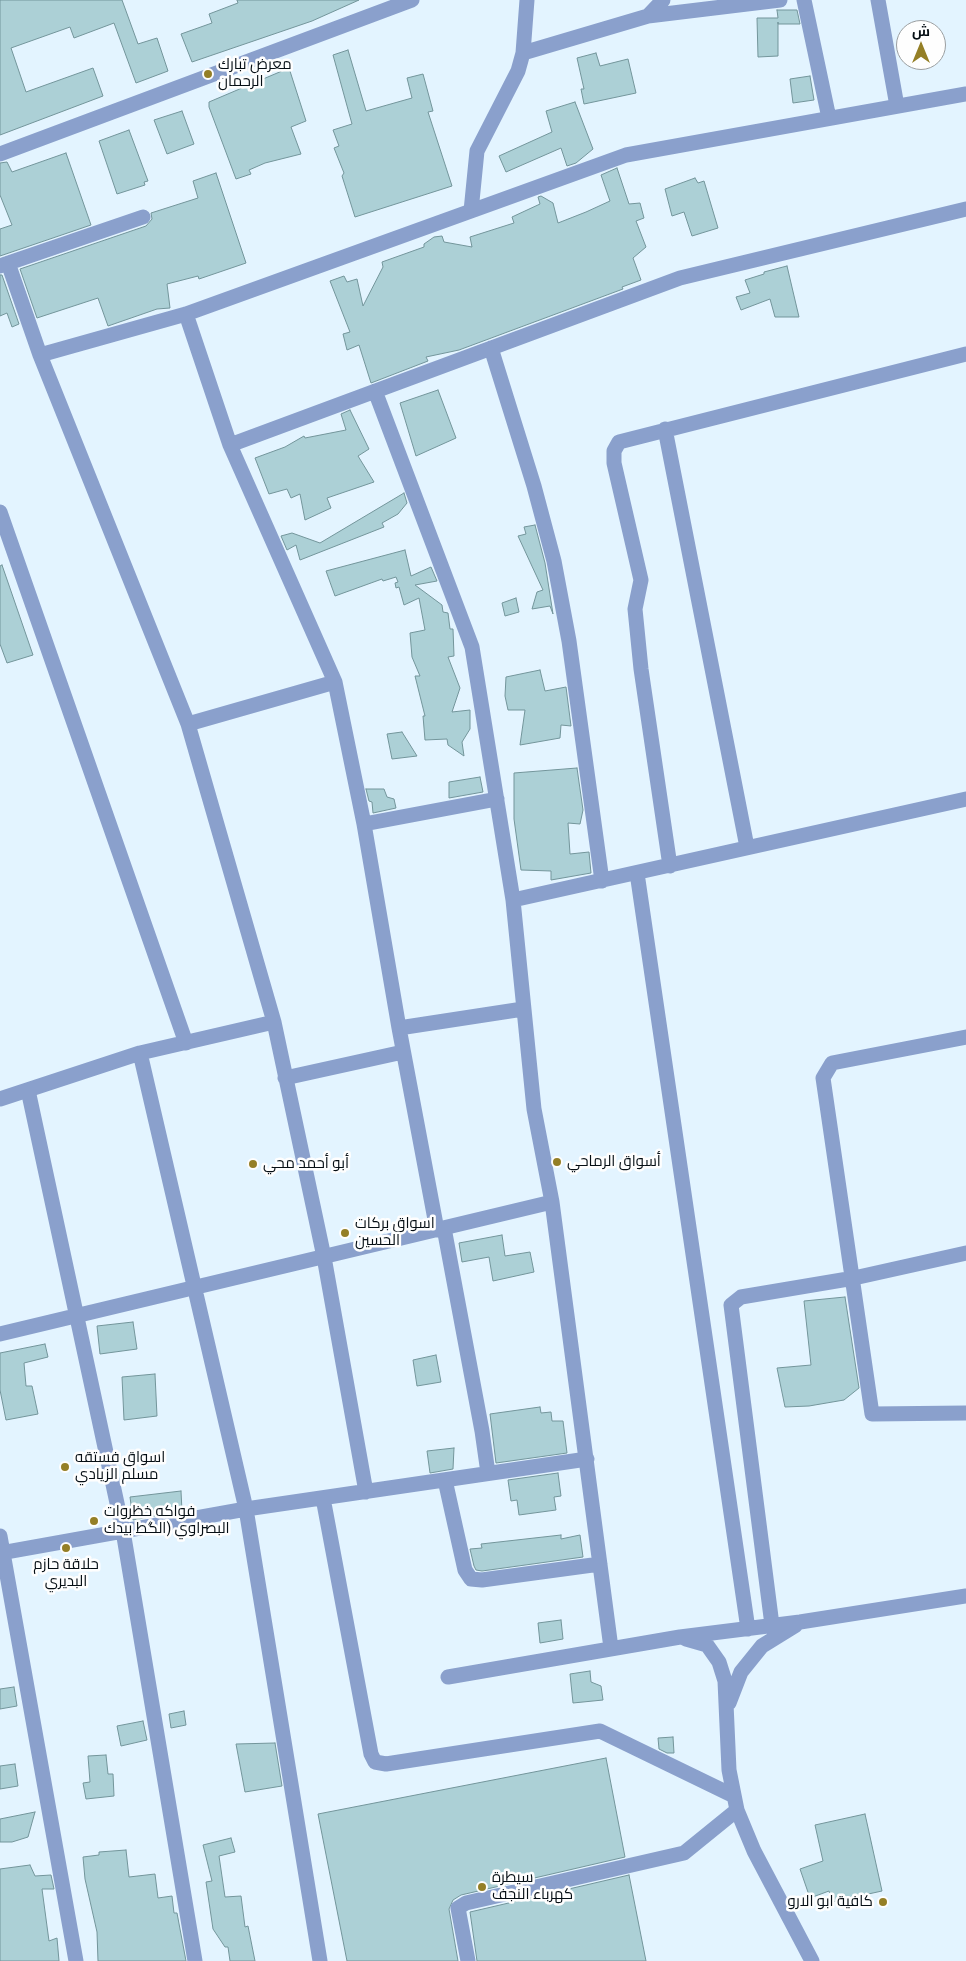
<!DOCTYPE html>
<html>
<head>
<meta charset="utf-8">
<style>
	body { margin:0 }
	#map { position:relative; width:966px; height:1961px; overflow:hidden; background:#e3f4ff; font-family:"Roboto Condensed",Cairo,sans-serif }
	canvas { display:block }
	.north { position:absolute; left:896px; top:20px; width:50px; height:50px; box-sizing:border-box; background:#fefefe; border:1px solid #9a9ea0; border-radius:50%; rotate:0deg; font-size:14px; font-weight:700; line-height:20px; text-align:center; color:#050e14 }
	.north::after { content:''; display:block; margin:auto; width:18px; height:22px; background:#947f26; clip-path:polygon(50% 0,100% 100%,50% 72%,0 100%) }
</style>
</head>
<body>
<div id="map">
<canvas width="966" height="1961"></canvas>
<div class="north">ش</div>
</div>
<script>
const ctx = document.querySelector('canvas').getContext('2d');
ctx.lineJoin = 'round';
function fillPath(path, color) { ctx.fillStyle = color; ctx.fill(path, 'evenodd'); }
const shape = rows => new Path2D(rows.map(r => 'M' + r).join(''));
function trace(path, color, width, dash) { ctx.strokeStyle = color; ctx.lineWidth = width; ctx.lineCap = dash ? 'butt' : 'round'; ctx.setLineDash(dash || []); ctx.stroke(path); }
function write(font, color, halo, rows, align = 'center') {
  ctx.font = font + ' "Roboto Condensed",Cairo,sans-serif'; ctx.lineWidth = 5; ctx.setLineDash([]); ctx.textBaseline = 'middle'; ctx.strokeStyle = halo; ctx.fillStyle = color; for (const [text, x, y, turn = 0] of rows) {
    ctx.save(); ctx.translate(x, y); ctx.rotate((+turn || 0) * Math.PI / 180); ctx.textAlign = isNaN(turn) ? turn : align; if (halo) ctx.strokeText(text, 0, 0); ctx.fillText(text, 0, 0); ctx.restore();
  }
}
const building = shape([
	[0,0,122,0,138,44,157,38,168,71,136,83,114,23,74,38,70,27,11,48,26,92,93,68,103,96,0,135,0,0],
	[237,0,359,0,312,21,192,62,181,34,212,23,209,14,238,3,237,0],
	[777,10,797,10,800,24,778,24,778,22,778,56,758,57,757,18,778,18,777,10],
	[348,50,366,111,412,98,407,78,423,74,433,111,428,112,452,186,355,217,342,176,344,173,334,148,339,146,333,130,352,124,333,55,348,50],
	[596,53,600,66,628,59,636,93,584,104,581,89,584,89,577,58,596,53],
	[289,68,306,121,291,127,301,154,265,163,249,170,251,174,236,179,209,107,209,102,289,68],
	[810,76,814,100,793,103,790,79,810,76],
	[575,102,593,149,576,163,567,166,561,148,506,172,499,156,552,132,546,111,575,102],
	[182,111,194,144,167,154,154,120,182,111],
	[129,130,148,181,144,182,145,185,117,194,99,141,129,130],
	[66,153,91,225,0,256,0,229,12,225,0,195,0,163,7,162,12,172,66,153],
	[617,168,629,204,640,203,644,218,636,221,646,247,633,258,641,280,622,287,623,289,459,350,426,357,428,361,371,383,359,345,347,350,343,334,350,332,330,281,344,276,347,282,357,279,363,306,383,267,382,262,424,247,424,244,434,237,442,236,444,242,472,247,470,237,514,223,512,217,540,204,538,197,541,196,553,203,558,223,586,212,610,201,601,175,617,168],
	[216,173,246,263,199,279,198,276,167,284,170,308,157,309,108,326,98,298,37,318,20,269,146,226,152,219,151,213,198,198,193,181,216,173],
	[695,178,698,183,704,181,718,228,692,236,684,212,672,216,665,189,695,178],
	[787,266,799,317,775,317,770,299,741,310,736,297,750,293,745,280,764,274,764,272,787,266],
	[0,275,2,275,19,324,12,327,7,313,0,316,0,275],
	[438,390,456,438,416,456,400,403,438,390],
	[350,410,369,449,358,456,374,482,327,498,331,508,305,520,300,494,291,498,287,489,269,494,255,458,285,447,304,436,305,438,346,430,341,414,350,410],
	[404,493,407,503,398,514,382,523,384,527,300,560,296,545,287,550,281,536,292,533,320,543,404,493],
	[535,525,545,563,553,614,550,606,532,609,537,592,543,590,518,536,526,534,524,527,535,525],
	[405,550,411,576,431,567,437,581,415,585,442,605,443,612,448,613,450,629,453,629,454,656,448,657,460,688,452,712,470,710,470,729,462,742,464,756,448,745,447,739,425,740,423,716,425,716,415,676,420,676,412,657,410,633,425,630,419,598,404,605,399,587,396,588,395,583,398,582,396,577,383,581,382,579,335,596,326,571,405,550],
	[2,565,33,655,7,663,0,644,0,566,2,565],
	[516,598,519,612,505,616,502,603,516,598],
	[540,670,545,691,566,687,571,726,561,725,560,738,520,745,525,710,508,710,505,696,506,677,540,670],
	[402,732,417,756,392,759,387,734,402,732],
	[577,768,583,810,580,824,568,823,570,854,589,852,591,873,551,880,551,871,521,870,514,819,514,773,577,768],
	[480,777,483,792,449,798,449,782,480,777],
	[366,789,384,789,387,797,394,799,396,808,373,813,372,802,369,801,366,789],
	[502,1235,505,1256,530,1252,534,1272,493,1281,489,1257,462,1262,459,1243,502,1235],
	[845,1297,859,1388,844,1400,809,1406,785,1407,777,1368,811,1365,804,1301,845,1297],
	[133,1322,137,1349,100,1354,97,1326,133,1322],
	[45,1344,48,1357,24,1363,26,1386,32,1386,38,1414,6,1420,0,1390,0,1353,45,1344],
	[436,1355,441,1382,417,1386,413,1360,436,1355],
	[155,1374,157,1416,124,1420,122,1377,155,1374],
	[540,1407,541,1413,551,1412,552,1421,563,1421,567,1453,496,1463,490,1414,540,1407],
	[454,1448,453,1469,430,1473,427,1451,454,1448],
	[558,1473,561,1496,554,1497,556,1510,519,1515,517,1500,511,1501,508,1480,558,1473],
	[181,1491,182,1511,133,1520,130,1497,181,1491],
	[561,1535,561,1539,580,1535,583,1557,482,1571,476,1570,474,1566,470,1549,482,1548,481,1544,561,1535],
	[561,1620,563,1639,540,1643,538,1623,561,1620],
	[590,1671,591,1682,601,1686,603,1700,573,1703,570,1674,590,1671],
	[14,1687,17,1706,0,1709,0,1689,14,1687],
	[184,1711,186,1725,171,1728,169,1714,184,1711],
	[143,1721,147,1740,121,1746,117,1726,143,1721],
	[673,1737,674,1753,667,1753,659,1749,658,1738,673,1737],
	[275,1743,282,1786,245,1792,236,1744,275,1743],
	[106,1755,108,1774,113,1774,114,1796,86,1799,83,1783,90,1782,88,1756,106,1755],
	[606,1758,625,1857,461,1895,453,1900,449,1909,458,1961,347,1961,318,1814,606,1758],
	[15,1764,18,1786,0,1789,0,1766,15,1764],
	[35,1812,28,1837,12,1842,0,1842,0,1819,35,1812],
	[865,1814,882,1891,832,1902,829,1891,810,1898,800,1869,823,1861,815,1825,865,1814],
	[231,1838,235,1852,219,1856,225,1897,241,1896,245,1927,248,1926,255,1961,230,1961,228,1947,225,1947,213,1929,206,1882,212,1881,203,1845,231,1838],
	[126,1850,129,1877,155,1874,158,1898,172,1896,174,1913,177,1913,186,1961,98,1961,97,1932,85,1879,83,1857,99,1855,99,1852,126,1850],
	[30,1865,35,1876,51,1875,54,1889,42,1889,49,1941,57,1938,59,1961,0,1961,0,1869,30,1865],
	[629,1875,646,1961,477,1961,470,1912,629,1875]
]);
const minor = shape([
	[804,0,829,118],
	[878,0,897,106],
	[648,16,780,0],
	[523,53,648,16,663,0],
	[0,154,412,0],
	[471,211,477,151,518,71,523,53,527,0],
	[8,263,40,355,188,724,274,1022,324,1257,366,1492],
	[0,266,143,217],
	[186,314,230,445,335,682,364,824,399,1028,437,1230],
	[491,348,534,486,554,561,569,641,602,881],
	[40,355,186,314,626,155,966,94],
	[375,391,472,647,513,900,534,1109,552,1202,611,1648],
	[665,429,747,847],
	[230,445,680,278,966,209],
	[0,512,186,1043],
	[188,724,335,682],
	[364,824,497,799],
	[670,866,641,669,635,609,641,580,614,463,614,451,619,442,966,354],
	[637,873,748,1629],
	[513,900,966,799],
	[399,1028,523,1009],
	[966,1037,832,1063,823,1078,872,1414,966,1413],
	[140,1053,246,1509,320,1961],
	[285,1078,403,1052],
	[28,1090,123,1531,195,1961],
	[0,1099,140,1053,274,1022],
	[444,1228,482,1431,488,1473],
	[0,1334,552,1202],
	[445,1480,465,1570,471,1579,482,1580,600,1564],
	[323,1498,371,1754,375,1762,386,1764,600,1731,734,1796],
	[0,1536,76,1961],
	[0,1553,246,1509,587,1459],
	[772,1625,731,1305,741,1297,854,1278,966,1253],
	[686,1639,707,1645,719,1662,725,1681,729,1770,737,1810,754,1851,812,1961],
	[448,1677,680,1637,800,1622,966,1596],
	[729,1703,741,1672,762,1646,796,1625],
	[468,1961,458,1908,466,1903,684,1853,737,1810]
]);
const markers = [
	[208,74,5,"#947f26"],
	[557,1162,5,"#947f26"],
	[253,1164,5,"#947f26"],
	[345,1233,5,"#947f26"],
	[65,1467,5,"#947f26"],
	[94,1521,5,"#947f26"],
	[66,1548,5,"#947f26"],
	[482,1887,5,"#947f26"],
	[883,1902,5,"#947f26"]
];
const poiNames = [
	["معرض تبارك",218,65],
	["الرحمان",218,82],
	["أسواق الرماحي",567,1162],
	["أبو أحمد محي",263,1164],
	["اسواق بركات",355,1224],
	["الحسين",355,1241],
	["اسواق فستقه",75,1458],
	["مسلم الزيادي",75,1475],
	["فواكه خظروات",104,1512],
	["البصراوي (الگط بيدك",104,1529],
	["حلاقة حازم",66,1565,"center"],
	["البديري",66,1582,"center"],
	["سيطرة",492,1878],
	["كهرباء النجف",492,1895],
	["كافية ابو الارو",873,1902,"right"]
];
fillPath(building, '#acd0d6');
trace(building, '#73959b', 1);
trace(minor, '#8aa0cc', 15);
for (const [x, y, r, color] of markers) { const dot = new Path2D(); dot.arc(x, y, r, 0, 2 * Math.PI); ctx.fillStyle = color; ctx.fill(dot); trace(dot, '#fefefe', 2); }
write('15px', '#050e14', '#fefefe', poiNames, 'left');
</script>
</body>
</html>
